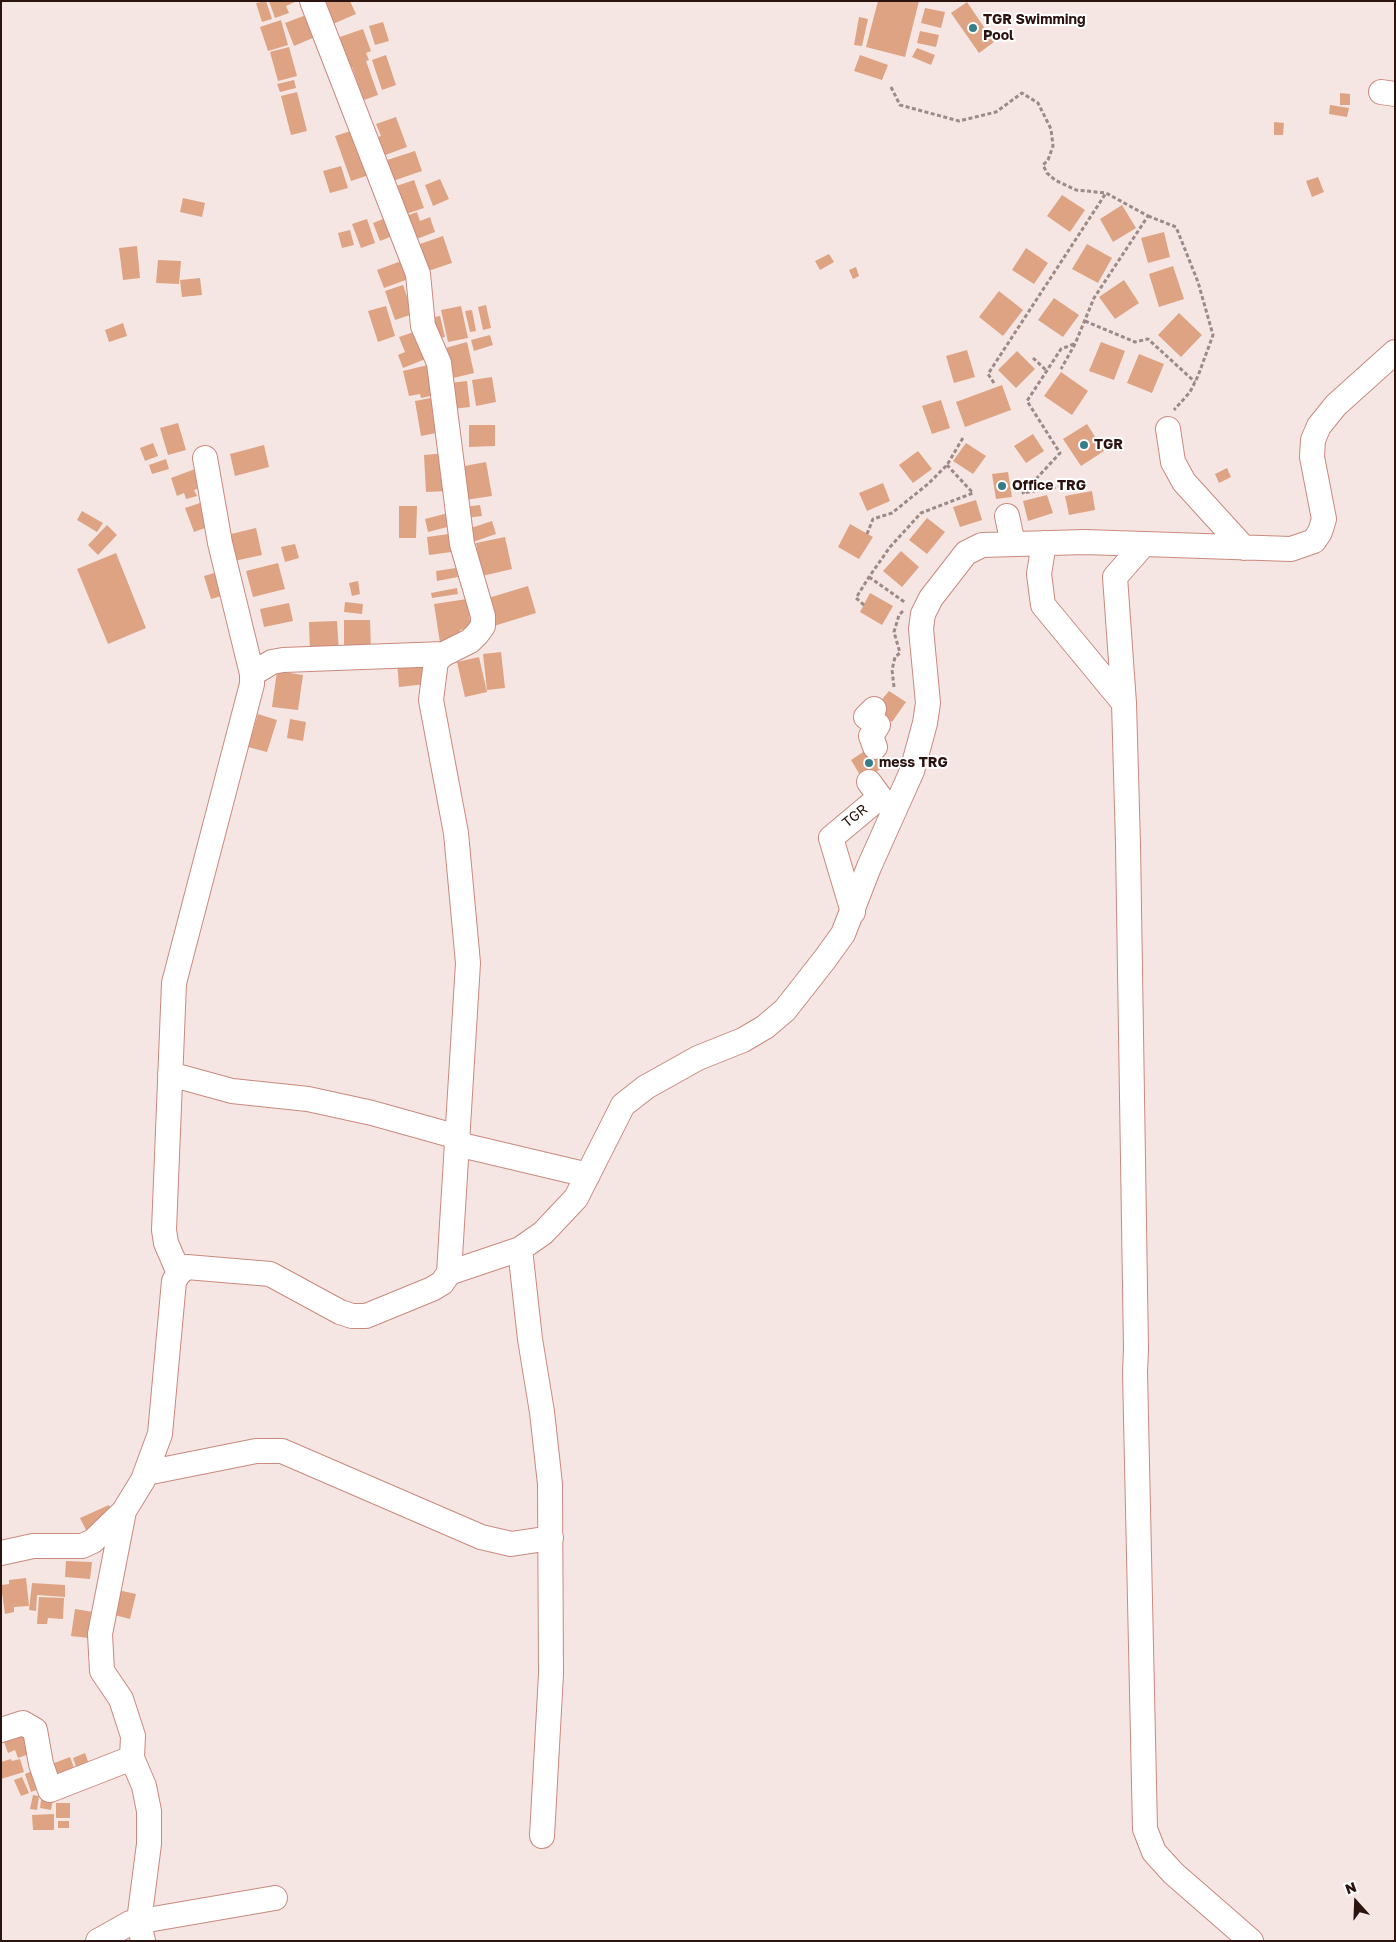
<!DOCTYPE html>
<html>
<head>
<meta charset="utf-8">
<style>
	body { margin:0 }
	#map { position:relative; width:1396px; height:1942px; overflow:hidden; background:#f5e6e3; font-family:"Golos Text",sans-serif }
	canvas { display:block }
	.frame { position:absolute; inset:0; border:2px solid #2b130f; pointer-events:none }
	.north { position:absolute; left:1331px; top:1877px; width:50px; height:50px; -webkit-text-stroke:4px #fff; paint-order:stroke; rotate:340deg; font-size:14px; font-weight:700; line-height:20px; text-align:center; color:#2b130f }
	.north::after { content:''; display:block; margin:auto; width:18px; height:22px; background:#2b130f; clip-path:polygon(50% 0,100% 100%,50% 72%,0 100%) }
</style>
</head>
<body>
<div id="map">
<canvas width="1396" height="1942"></canvas>
<div class="frame"></div>
<div class="north">N</div>
</div>
<script>
const ctx = document.querySelector('canvas').getContext('2d');
ctx.lineJoin = 'round';
function fillPath(path, color) { ctx.fillStyle = color; ctx.fill(path, 'evenodd'); }
const shape = rows => new Path2D(rows.map(r => 'M' + r).join(''));
function trace(path, color, width, dash) { ctx.strokeStyle = color; ctx.lineWidth = width; ctx.lineCap = dash ? 'butt' : 'round'; ctx.setLineDash(dash || []); ctx.stroke(path); }
function write(font, color, halo, rows, align = 'center') {
  ctx.font = font + ' "Golos Text",sans-serif'; ctx.lineWidth = 4; ctx.setLineDash([]); ctx.textBaseline = 'middle'; ctx.strokeStyle = halo; ctx.fillStyle = color; for (const [text, x, y, turn = 0] of rows) {
    ctx.save(); ctx.translate(x, y); ctx.rotate((+turn || 0) * Math.PI / 180); ctx.textAlign = isNaN(turn) ? turn : align; if (halo) ctx.strokeText(text, 0, 0); ctx.fillText(text, 0, 0); ctx.restore();
  }
}
const building = shape([
	[266,1,272,19,262,22,256,3],
	[269,1,297,1,286,6,289,13,275,18],
	[324,1,350,1,356,14,333,24],
	[878,1,919,1,905,57,866,47],
	[967,2,994,42,979,53,951,13],
	[925,8,945,12,941,28,921,23],
	[314,12,322,34,294,46,285,23],
	[859,17,868,19,862,46,854,45],
	[281,20,288,45,268,51,260,27],
	[383,22,389,41,375,45,369,26],
	[363,29,371,51,366,53,369,60,366,61,378,95,358,102,352,87,358,84,352,67,348,68,337,38],
	[920,31,939,35,936,47,917,43],
	[289,47,297,76,278,81,270,52],
	[917,48,935,55,931,65,912,57],
	[386,55,396,85,382,90,372,60],
	[860,55,888,65,882,80,854,71],
	[294,80,296,88,280,92,277,84],
	[297,92,307,131,291,135,281,96],
	[1340,93,1350,94,1350,105,1340,105],
	[1330,105,1349,108,1347,117,1329,114],
	[396,117,407,147,380,157,373,139,381,136,376,124],
	[1274,122,1284,123,1283,135,1274,135],
	[360,128,375,173,351,181,335,136],
	[415,151,422,171,387,183,381,162],
	[341,166,348,188,330,193,323,171],
	[1318,177,1324,192,1312,197,1306,181],
	[440,179,449,199,433,206,425,185],
	[414,180,424,208,403,215,388,189],
	[1062,195,1085,210,1070,232,1047,216],
	[183,198,205,203,202,217,180,212],
	[1122,205,1136,228,1113,242,1100,219],
	[417,212,420,221,430,217,435,232,409,242,400,218],
	[388,217,395,235,380,241,373,223],
	[367,219,375,243,361,248,352,224],
	[350,230,354,245,342,248,338,233],
	[1164,232,1170,257,1148,263,1141,238],
	[443,236,452,263,428,271,420,244],
	[1087,244,1112,258,1098,283,1072,269],
	[137,246,140,278,123,280,119,248],
	[1026,248,1048,263,1034,284,1012,270],
	[829,254,834,262,820,270,815,261],
	[158,260,181,261,179,284,156,283],
	[404,260,411,278,384,288,377,270],
	[1173,266,1184,299,1159,307,1149,274],
	[856,267,859,276,853,279,849,270],
	[200,278,202,295,182,297,180,280],
	[1124,280,1139,303,1115,319,1099,297],
	[403,285,413,314,395,320,385,291],
	[999,291,1023,310,1003,336,979,317],
	[1054,298,1079,315,1063,337,1038,320],
	[486,305,491,328,483,330,478,307],
	[386,306,395,336,378,342,368,311],
	[461,306,468,338,448,342,441,310],
	[472,310,476,331,470,332,465,311],
	[1179,313,1202,335,1181,357,1158,335],
	[440,316,445,337,430,340,425,319],
	[123,323,127,336,109,342,105,330],
	[417,331,433,356,403,368,398,355,405,352,399,337],
	[490,335,493,345,474,351,471,340],
	[467,342,474,373,449,379,442,349],
	[1101,342,1125,351,1114,380,1089,371],
	[967,350,975,377,954,383,946,356],
	[1017,351,1035,369,1016,388,998,370],
	[1139,354,1164,364,1152,393,1127,383],
	[432,364,438,389,430,391,431,396,421,398,420,394,409,396,403,371],
	[1061,372,1088,391,1072,415,1044,396],
	[492,377,496,402,476,406,472,380],
	[467,381,470,407,452,409,449,383],
	[1002,385,1011,410,965,427,956,402],
	[436,397,441,432,421,436,415,401],
	[941,400,950,428,932,434,922,406],
	[178,423,186,450,168,455,160,428],
	[1087,424,1104,451,1081,466,1063,439],
	[469,425,495,425,495,446,469,447],
	[1033,434,1044,451,1026,463,1014,446],
	[153,443,158,456,145,461,140,448],
	[966,443,986,456,973,474,953,461],
	[264,445,269,467,235,476,230,454],
	[918,451,932,469,913,483,899,465],
	[446,453,448,491,426,492,424,455],
	[166,459,169,469,152,474,149,465],
	[486,462,492,496,465,500,459,467],
	[1227,468,1231,477,1219,483,1215,474],
	[195,469,202,487,194,490,197,496,186,499,184,493,177,496,171,478],
	[1008,472,1012,497,996,499,992,474],
	[883,483,890,501,867,511,859,493],
	[1092,491,1095,510,1069,515,1065,496],
	[1047,495,1053,513,1028,521,1023,501],
	[976,500,982,520,960,527,953,507],
	[200,503,210,526,194,532,185,508],
	[480,505,482,516,465,518,464,507],
	[399,506,417,506,416,538,399,538],
	[82,511,103,523,97,532,77,520],
	[448,513,451,526,428,532,425,519],
	[927,518,945,532,927,554,909,540],
	[492,521,496,534,470,543,465,530],
	[850,524,873,537,859,559,838,547],
	[107,525,117,535,98,555,88,545],
	[256,528,262,555,234,561,227,535],
	[456,533,459,551,429,555,427,537],
	[505,537,512,569,482,576,476,543],
	[295,544,299,558,285,562,281,547],
	[901,551,919,567,902,587,883,571],
	[116,553,146,628,108,644,77,569],
	[278,563,285,589,253,597,246,571],
	[456,568,458,577,437,581,436,571],
	[221,571,228,594,211,599,204,576],
	[358,581,360,594,352,596,349,583],
	[528,586,536,613,494,626,485,599],
	[457,588,458,594,432,598,431,593],
	[870,593,893,606,882,625,860,612],
	[467,599,471,628,460,630,462,639,440,643,434,604],
	[345,602,363,604,362,614,344,612],
	[289,603,293,621,264,627,260,609],
	[344,620,370,620,371,651,344,652],
	[337,621,339,653,310,655,309,622],
	[501,652,505,688,487,690,483,654],
	[479,657,487,692,465,697,457,662],
	[424,659,426,684,399,687,397,661],
	[277,671,303,675,298,710,272,707],
	[889,691,906,702,892,722,874,709],
	[258,714,277,720,267,752,248,747],
	[290,719,306,722,303,741,287,738],
	[874,745,887,765,863,780,851,760],
	[109,1505,116,1519,87,1532,80,1518],
	[66,1561,92,1562,90,1579,65,1577],
	[26,1578,29,1606,14,1607,14,1612,5,1614,1,1585,9,1584,9,1580],
	[32,1583,65,1585,65,1597,37,1595,36,1611,29,1610],
	[113,1589,136,1594,130,1619,107,1613],
	[39,1597,64,1598,63,1619,48,1618,47,1624,37,1624],
	[75,1609,93,1612,89,1638,71,1636],
	[23,1727,32,1753,18,1758,15,1750,8,1753,1,1734],
	[85,1753,90,1767,78,1772,73,1758],
	[70,1757,76,1773,50,1783,44,1767],
	[11,1759,12,1761,20,1759,24,1772,1,1779,1,1762],
	[40,1768,47,1786,31,1792,25,1774],
	[22,1777,29,1793,21,1796,14,1780],
	[42,1792,54,1794,51,1810,40,1808],
	[33,1795,39,1796,37,1810,30,1809],
	[56,1803,70,1803,70,1818,56,1818],
	[54,1814,54,1830,33,1830,32,1815],
	[58,1821,69,1821,69,1828,58,1828]
]);
const path = shape([
	[891,87,900,105,959,121,996,112,1022,93,1038,103,1051,129,1053,146,1048,160,1043,165,1047,173,1055,180,1076,190,1106,193,1148,216,1094,298,1075,344,1061,369],
	[1148,216,1176,227,1198,282,1213,335,1198,376,1190,392,1174,410],
	[1085,321,1135,342,1148,339,1195,382],
	[1074,344,1061,349,1027,401,1060,453,1023,493,1084,482],
	[1033,358,1047,371],
	[994,383,988,374,1106,193],
	[867,534,873,519,892,513,928,484,947,465,964,436],
	[869,577,906,603],
	[864,605,856,598,869,577,890,547,921,513,973,493,947,465],
	[894,687,892,670,895,657,900,653,894,632,899,615,903,611]
]);
const minor = shape([
	[1381,92,1395,94],
	[1168,429,1173,462,1184,482,1244,548],
	[1007,516,1013,544],
	[1044,543,1039,574,1043,605,1124,703],
	[1143,545,1115,577,1124,703,1128,844,1136,1349,1135,1372,1145,1829,1154,1852,1173,1873,1251,1941],
	[252,674,272,662,283,660,444,654],
	[874,709,866,717,878,725,871,736,875,747],
	[853,912,831,838,880,797,869,782],
	[170,1074,232,1091,308,1099,372,1113,458,1137],
	[457,1144,588,1175],
	[520,1249,530,1339,542,1412,550,1484,551,1674,542,1836],
	[179,1273,166,1243,164,1230,174,983,252,684,252,674,220,543,205,458],
	[449,1273,520,1249,543,1233,576,1198,623,1105,646,1087,698,1058,743,1040,765,1027,785,1010,825,959,843,934,869,867,912,771,925,723,928,703,921,629,923,614,931,598,966,553,982,545,1085,542,1291,549,1314,541,1320,532,1324,519,1312,457,1313,440,1319,426,1336,405,1395,352],
	[146,1473,256,1451,282,1451,481,1537,511,1544,551,1538],
	[124,1511,100,1634,102,1671,121,1699,133,1736,132,1758,144,1786,149,1811,149,1844,139,1921,143,1941],
	[1,1553,33,1546,82,1546,93,1541,124,1511,143,1480,160,1434,174,1281,179,1273,187,1267,270,1274,340,1312,352,1316,366,1316,432,1289,442,1283,449,1273,468,963,456,833,431,700,436,661,444,654,470,641,477,634,483,626,483,616,462,544,439,363,423,326,418,274,312,1],
	[1,1730,23,1723,35,1730,41,1764,50,1790,132,1758],
	[98,1941,130,1923,275,1898]
]);
const markers = [
	[973,28,5,"#377d89"],
	[1084,445,5,"#377d89"],
	[1002,486,5,"#377d89"],
	[869,763,5,"#377d89"]
];
const poiNames = [
	["TGR Swimming",983,20],
	["Pool",983,36],
	["TGR",1094,445],
	["Office TRG",1012,486],
	["mess TRG",879,763]
];
const streetNames = [
	["TGR",855,816,-39]
];
fillPath(building, '#dea383');
trace(minor, '#ca897e', 26);
trace(path, '#9d8a87', 3, [4, 2.5]);
trace(minor, '#fff', 24);
for (const [x, y, r, color] of markers) { const dot = new Path2D(); dot.arc(x, y, r, 0, 2 * Math.PI); ctx.fillStyle = color; ctx.fill(dot); trace(dot, '#fff', 2); }
write('bold 14px', '#2b130f', '#fff', poiNames, 'left');
write('14px', '#2b130f', '#fff', streetNames);
</script>
</body>
</html>
